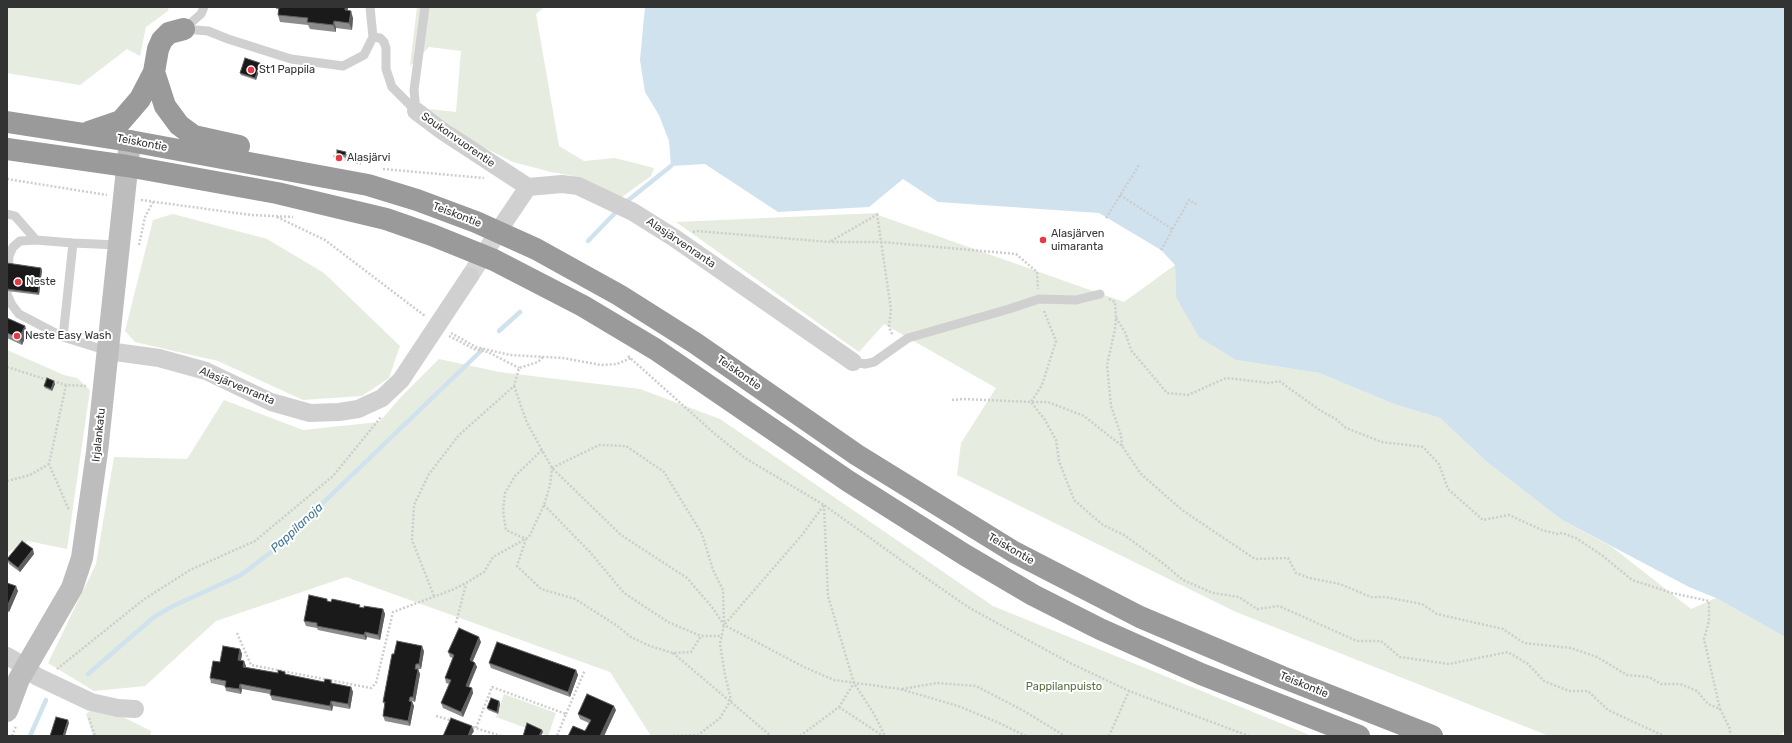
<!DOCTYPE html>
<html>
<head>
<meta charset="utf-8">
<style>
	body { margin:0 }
	#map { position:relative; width:1792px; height:743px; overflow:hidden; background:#fff; font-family:Rubik,sans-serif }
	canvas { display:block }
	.frame { position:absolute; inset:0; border:8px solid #333; pointer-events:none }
</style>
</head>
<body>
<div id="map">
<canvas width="1792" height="743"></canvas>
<div class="frame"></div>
</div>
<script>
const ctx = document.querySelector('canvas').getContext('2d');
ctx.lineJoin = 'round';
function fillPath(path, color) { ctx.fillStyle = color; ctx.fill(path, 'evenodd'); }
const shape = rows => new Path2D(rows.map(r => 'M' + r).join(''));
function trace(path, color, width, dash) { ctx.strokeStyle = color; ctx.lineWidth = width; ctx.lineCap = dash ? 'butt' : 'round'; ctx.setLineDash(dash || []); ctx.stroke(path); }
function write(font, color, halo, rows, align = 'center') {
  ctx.font = font + ' Rubik,sans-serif'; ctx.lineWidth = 4; ctx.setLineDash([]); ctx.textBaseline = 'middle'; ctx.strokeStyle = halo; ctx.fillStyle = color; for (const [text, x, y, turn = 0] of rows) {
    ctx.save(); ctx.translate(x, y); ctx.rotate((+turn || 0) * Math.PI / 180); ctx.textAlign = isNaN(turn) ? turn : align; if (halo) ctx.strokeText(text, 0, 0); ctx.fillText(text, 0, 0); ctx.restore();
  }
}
const green = shape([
	[7,7,169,7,168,11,146,27,140,56,127,49,80,85,7,73],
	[417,7,544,7,536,14,559,146,584,161,615,158,654,168,651,176,622,197,573,176,551,172,513,162,473,142,429,109,456,112,461,51,429,47,410,66],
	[879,213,878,215,1124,302,1175,265,1176,297,1236,360,1319,373,1394,404,1440,418,1487,462,1562,520,1612,547,1691,609,1716,598,1785,637,1785,729,1781,736,1549,736,1236,612,957,475,961,443,996,388,884,324,859,352,676,222],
	[173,214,267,239,324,273,400,346,389,378,362,396,303,400,218,361,135,342,125,331,153,220],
	[7,350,64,375,77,378,90,390,67,549,28,541,7,553],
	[439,359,499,372,640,389,720,419,993,606,1312,736,651,736,610,672,346,577,216,621,145,686,94,691,48,663,96,564,114,457,187,459,224,400,303,430,379,422,401,397],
	[504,694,556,713,548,736,496,717],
	[90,711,117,714,151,731,150,736,93,736,86,714]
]);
const water = shape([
	[645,7,1785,7,1785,637,1716,598,1689,587,1562,520,1487,462,1440,418,1394,404,1319,373,1236,360,1199,337,1176,297,1175,265,1161,250,1099,213,938,202,903,179,869,207,778,212,705,164,671,166,669,141,659,115,645,92,640,60]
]);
const stream = shape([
	[626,202,671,166],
	[588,241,616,212],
	[499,331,520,312],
	[88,674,154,617,173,606,241,575,274,550,482,350],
	[30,736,46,700]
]);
const streetTunnel = shape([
	[470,276,505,221]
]);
const path = shape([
	[333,156,361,164],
	[383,169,484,178],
	[7,179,107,195],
	[1120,195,1172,229],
	[141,200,251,215,293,217],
	[877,214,891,309,889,327,893,336],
	[277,217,325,240,425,316],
	[1106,218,1139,165],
	[693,232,697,231,830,242,882,242,1016,254,1037,272,1038,289],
	[831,241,878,214],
	[139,245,145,217,153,202],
	[1161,250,1189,200,1198,205],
	[1109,299,1115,302,1116,318,1115,329,1107,365,1111,406,1121,435,1122,446],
	[1044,311,1056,341,1042,385,1031,402,1048,402,1084,416,1122,446,1141,474,1182,510,1255,559,1288,558,1296,573,1309,578,1340,584,1371,597,1385,597,1422,604,1437,614,1503,629,1524,643,1571,648,1597,657,1627,675,1649,677,1661,684,1680,684,1697,691,1708,704,1720,709,1730,729,1730,736],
	[1116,318,1125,332,1131,350,1167,393,1188,395,1226,378,1270,383,1279,381,1321,411,1336,419,1346,428,1382,442,1423,447,1439,464,1448,489,1483,520,1509,515,1542,530,1557,534,1562,533,1576,538,1603,556,1632,580,1672,593,1709,601,1709,621,1704,639,1720,709],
	[451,333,476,347,510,355,563,358,601,365,617,364,631,358],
	[449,336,474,349,488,352,519,368],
	[628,356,715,434,745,458,824,505,919,573,968,607,1068,662,1129,691,1249,736],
	[7,367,48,380],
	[53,381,66,385,86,386],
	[66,385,49,464,69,510],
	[514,386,527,423,552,468,621,535,687,578,712,607,724,625,804,667,834,680,900,689,958,706,997,722,1026,736],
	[952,400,963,399,1031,402,1045,420,1056,440,1059,461,1074,500,1103,525,1124,535,1160,561,1183,580,1213,593,1239,597,1257,609,1279,606,1357,641,1381,641,1400,657,1449,664,1508,652,1528,664,1544,681,1569,691,1588,691,1608,710,1664,736],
	[542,450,515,476,505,493,503,511,506,530,526,539,517,566,541,589,575,599,616,625,631,637,650,646,673,653,691,652,701,636,722,636],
	[552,468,599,445,626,446,664,472,702,534,713,570,723,590,724,623],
	[7,481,30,475,49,464],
	[544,505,590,552,624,593,668,622,701,636],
	[824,505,828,596,854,683,874,714,885,736],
	[434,596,412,540,414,505,429,474,459,435,514,386,519,368,538,362,543,357],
	[456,623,466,584],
	[237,633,251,665,371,688,376,683,393,612,452,590,466,583,484,572,493,557,529,537,544,505,550,485,552,468],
	[673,653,771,736],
	[57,669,143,600,190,570,255,541,333,476,381,417],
	[902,689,937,683,976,686,1024,711,1065,736],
	[839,707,883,736],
	[566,714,585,670],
	[436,716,453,721],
	[89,718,95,736],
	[469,726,501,736],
	[476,728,492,687,566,714,557,736],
	[12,736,16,726],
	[669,736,698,735,720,718,731,700,725,675,720,644,724,625,802,535,824,505],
	[800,736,839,707,854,683],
	[1109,736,1129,691]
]);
const lane = shape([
	[184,29,208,31,228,39,291,59,343,66,364,55,373,37,370,7],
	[184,29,201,14,204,7],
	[373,37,380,38,384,42,386,48,386,69,392,87,416,111],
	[416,111,414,90,425,7],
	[7,214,15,216,36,240],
	[63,337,19,314,12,305,7,294,9,256,13,247,20,241,36,240,73,243],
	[108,351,63,337,73,243,118,245],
	[853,362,865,364,874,362,908,338,1009,309,1039,299,1076,300,1100,294]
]);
const street = shape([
	[416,111,444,132,528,187],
	[505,221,528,187,562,184,578,186,633,212,673,237,853,362],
	[108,351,159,358,206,371,271,402,310,413,339,412,358,409,382,398,401,380,470,276],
	[7,656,26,667,36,676,91,702,118,708,135,709]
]);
const secondary = shape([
	[7,711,19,679,72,588,82,558,97,452,130,141]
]);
const highway = shape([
	[154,72,165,106,179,125,194,136,239,146],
	[7,122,130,141,368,185,417,200,476,222,536,249,619,295,695,343,857,455,1014,552,1140,617,1282,677,1432,736],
	[89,132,121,121,140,99,154,72,158,49,162,40,169,33,184,29],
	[7,149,127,166,277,193,386,219,432,235,494,260,583,306,655,349,848,481,965,555,1033,595,1100,629,1201,674,1359,736]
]);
const wall = shape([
	[276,7,348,7,348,11,353,18,352,30,336,28,336,32,310,29,308,25,280,22,278,15,278,9,276,9],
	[261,65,256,80,241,75,240,73],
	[337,154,347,154,346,158,338,156],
	[7,263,42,270,39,295,7,291],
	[7,318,25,326,27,333,22,345,7,338],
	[55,384,52,391,45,388,44,386],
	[34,554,20,572,9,564,7,559],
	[7,583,18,591,9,612,7,611],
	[328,602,361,608,383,609,385,614,380,640,367,637,366,640,318,630,317,628,306,626,304,621],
	[481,642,473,661,475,663,477,667,469,687,472,688,473,693,463,717,443,708,441,703,449,684,446,683,445,678,453,658,450,657,448,652],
	[240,649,242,654,241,661,244,661,246,667,324,682,331,680,332,683,351,687,353,692,350,709,333,706,332,711,272,700,270,694,242,689,241,694,226,691,225,686,211,683,210,678,220,662],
	[424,651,421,669,418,669,420,674,415,702,412,701,414,706,410,726,385,721,383,716,385,706,383,702,394,654],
	[489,663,576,670,578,675,570,697,491,668],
	[499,701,500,704,498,714,488,710,487,708],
	[616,710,604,736,568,736,585,731,589,723,580,719,578,714]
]);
const shadedWall = shape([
	[345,7,348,7,347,17,345,10],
	[351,11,353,18,352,30,349,23],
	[334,21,336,28,336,32,333,25],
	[260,63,261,65,256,80,255,78],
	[41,268,42,270,39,295,38,293],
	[25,326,27,333,22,345,19,338],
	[54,381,55,384,52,391,51,389],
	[33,549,34,554,20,572,18,568],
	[16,586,18,591,9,612,7,607],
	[383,609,385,614,380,640,378,635],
	[365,632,367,637,366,640,364,635],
	[479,637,481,642,471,665,470,660],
	[422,646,424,651,421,669,419,664],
	[240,649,242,654,240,665,238,660],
	[244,661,246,666,245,671,243,667],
	[475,663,477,667,467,690,466,686],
	[418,669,420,674,415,702,413,697],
	[576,670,578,675,570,697,568,692],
	[240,684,242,689,241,694,239,689],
	[351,687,353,692,350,709,348,704],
	[472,688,473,693,463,717,461,712],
	[331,701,333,706,332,711,330,706],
	[499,701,500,704,498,714,497,712],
	[412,702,414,706,410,726,408,721],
	[614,706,616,710,604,736,600,736],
	[68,720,69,723,65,736,63,736],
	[472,726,474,731,471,736,468,736],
	[542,730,543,732,541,736,539,736]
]);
const building = shape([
	[279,7,345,7,345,10,351,11,349,23,334,21,333,25,307,22,308,18,278,15,279,7],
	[245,58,260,63,255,78,240,73,245,58],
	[337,150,346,152,345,155,337,154,337,150],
	[7,263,41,268,38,293,7,289,7,263],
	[7,318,25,326,19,338,7,333,7,318],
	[47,378,54,381,51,389,44,386,47,378],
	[22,541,33,549,18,568,7,559,22,541],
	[7,583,16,586,7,607,7,583],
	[309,595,327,599,327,601,331,602,332,599,360,605,359,607,364,608,364,606,383,609,378,635,365,632,364,635,317,626,317,623,304,621,309,595],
	[459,628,479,637,470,660,475,663,466,686,472,688,461,712,441,703,451,680,445,678,454,655,448,652,459,628],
	[397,641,422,646,419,664,416,664,415,669,418,669,413,697,410,697,409,701,412,702,408,721,383,716,385,702,383,702,392,654,394,654,397,641],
	[497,642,576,670,568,692,489,663,497,642],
	[223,646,240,649,238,660,244,661,243,667,278,673,278,670,285,672,285,674,324,682,325,679,331,680,331,683,351,687,348,704,331,701,330,706,270,695,271,690,240,684,239,689,225,687,226,681,210,678,213,661,220,662,223,646],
	[587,694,614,706,600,736,568,736,573,726,585,731,591,720,578,714,587,694],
	[491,698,499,701,497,712,487,708,491,698],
	[56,717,68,720,63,736,50,736,56,717],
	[451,718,472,726,468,736,443,736,451,718],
	[527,723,542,730,539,736,523,736,527,723]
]);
const markers = [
	[251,70,4,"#e63946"],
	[339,158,4,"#e63946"],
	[1043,240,4,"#e63946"],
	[18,282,4,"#e63946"],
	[17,336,4,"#e63946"]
];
const poiNames = [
	["St1 Pappila",259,70],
	["Alasjärvi",347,158],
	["Alasjärven",1051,234],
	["uimaranta",1051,247],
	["Neste",26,282],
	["Neste Easy Wash",25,336]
];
const streetNames = [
	["Soukonvuorentie",458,140,35],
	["Teiskontie",142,143,11],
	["Teiskontie",457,215,21],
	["Alasjärvenranta",681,243,34],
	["Teiskontie",739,373,35],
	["Alasjärvenranta",237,386,23],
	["Irjalankatu",99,435,-84],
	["Teiskontie",1011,549,30],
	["Teiskontie",1304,685,22]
];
const parkNames = [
	["Pappilanpuisto",1064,687]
];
const waterNames = [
	["Pappilanoja",297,528,-43]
];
fillPath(green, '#e6ecdf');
fillPath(water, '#cfe2ee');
trace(stream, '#cfe2ee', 4.5);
trace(streetTunnel, '#d6d6d6', 18, [18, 9]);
trace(path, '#cdcdcd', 2.5, [2, 2]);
trace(lane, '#d0d0d0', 9);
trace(street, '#d0d0d0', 18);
trace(secondary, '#bdbdbd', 22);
trace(highway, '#9a9a9a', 22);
fillPath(wall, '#8c8c8c');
fillPath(shadedWall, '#5f5f5f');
fillPath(building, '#1a1a1a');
trace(building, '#5f5f5f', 1);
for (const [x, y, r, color] of markers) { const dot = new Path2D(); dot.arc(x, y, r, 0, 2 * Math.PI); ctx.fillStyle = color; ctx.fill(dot); trace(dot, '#fff', 1.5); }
write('11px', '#333', '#fff', poiNames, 'left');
write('11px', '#333', '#fff', streetNames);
write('11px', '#56703f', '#fff', parkNames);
write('italic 12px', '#3f7597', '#fff', waterNames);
</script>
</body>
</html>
